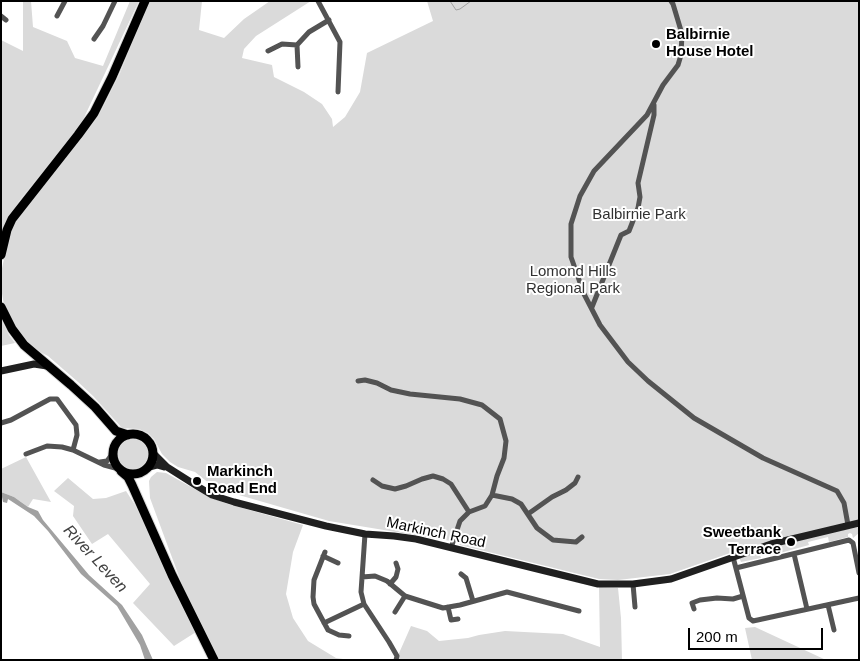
<!DOCTYPE html>
<html>
<head>
<meta charset="utf-8">
<style>
	body { margin:0 }
	#map { position:relative; width:860px; height:661px; overflow:hidden; background:#fff; font-family:Arial,sans-serif }
	canvas { display:block }
	.frame { position:absolute; inset:0; border:2px solid #000; pointer-events:none }
	.scale { position:absolute; left:688px; top:628px; width:135px; height:22px; box-sizing:border-box; border:2px solid #000; border-top:0; padding-left:6px; font-size:15px; line-height:18px; white-space:nowrap; color:#000; -webkit-text-stroke:4px #fff; paint-order:stroke }
</style>
</head>
<body>
<div id="map">
<canvas width="860" height="661"></canvas>
<div class="frame"></div>
<div class="scale">200 m</div>
</div>
<script>
const ctx = document.querySelector('canvas').getContext('2d');
ctx.lineJoin = 'round';
function fillPath(path, color) { ctx.fillStyle = color; ctx.fill(path, 'evenodd'); }
const shape = rows => new Path2D(rows.map(r => 'M' + r).join(''));
function trace(path, color, width, dash) { ctx.strokeStyle = color; ctx.lineWidth = width; ctx.lineCap = dash ? 'butt' : 'round'; ctx.setLineDash(dash || []); ctx.stroke(path); }
function write(font, color, halo, rows, align = 'center') {
  ctx.font = font + ' Arial,sans-serif'; ctx.lineWidth = 4; ctx.setLineDash([]); ctx.textBaseline = 'middle'; ctx.strokeStyle = halo; ctx.fillStyle = color; for (const [text, x, y, turn = 0] of rows) {
    ctx.save(); ctx.translate(x, y); ctx.rotate((+turn || 0) * Math.PI / 180); ctx.textAlign = isNaN(turn) ? turn : align; if (halo) ctx.strokeText(text, 0, 0); ctx.fillText(text, 0, 0); ctx.restore();
  }
}
const green = shape([
	[23,1,31,1,33,27,67,41,75,58,103,66,130,1,139,1,81,124,19,201,6,222,1,235,1,40,23,51],
	[149,1,202,1,199,30,224,38,244,19,270,1,311,1,256,36,244,49,242,58,272,65,274,77,304,92,322,104,332,119,333,127,345,117,360,92,367,53,433,21,427,1,859,1,859,526,733,552,670,574,618,580,599,579,460,545,457,542,329,521,225,491,215,488,195,472,178,467,170,462,162,454,154,439,148,433,139,429,122,428,93,396,78,382,48,356,34,349,19,333,4,305,1,288,1,273,8,240,13,225,21,212,94,122,101,111,120,73],
	[1,319,9,335,15,343,1,346],
	'116 454a17 17 0 1 1 34 0a17 17 0 1 1-34 0Z',
	[26,457,51,502,33,499,28,507,14,497,1,492,1,469],
	[157,472,166,473,209,497,228,504,303,525,293,552,286,594,293,618,308,641,336,658,350,660,219,660,187,598,150,498,149,481,151,477],
	[68,478,93,499,106,498,126,491,135,505,196,632,174,646,133,603,150,584,108,534,92,544,73,516,74,506,54,491],
	[859,527,859,533,853,538,852,534,850,533,848,534,848,537,829,542,828,537,808,542,809,545,780,553,779,549,760,555,761,558,741,562,739,557,792,540],
	[599,587,618,588,621,618,622,660,396,660,411,626,427,631,439,641,468,638,479,635,505,631,563,634,600,647],
	[755,627,826,660,752,660,745,628]
]);
const water = shape([
	[1,492,14,497,28,507,38,511,43,520,89,575,122,605,142,635,153,660,145,660,140,645,117,606,81,574,48,531,34,516,8,499,7,503,3,502]
]);
const stream = shape([
	[450,1,456,10,460,9,471,1]
]);
const street = shape([
	[318,1,340,42,338,92],
	[671,1,673,4,682,34,681,55,678,65,663,85,647,115,594,171,580,196,571,224,571,257,584,294,600,325,628,362,648,381,694,418,763,458,837,491,844,503,848,525],
	[1,16,6,20],
	[57,16,65,1],
	[94,39,103,26,115,1],
	[268,51,282,44,297,45],
	[298,67,297,45,309,32,329,20],
	[592,307,621,235,629,231,638,208,640,197,638,183,654,115,654,105],
	[358,381,365,380,377,383,391,390,410,394,460,399,482,405,500,419,506,441,504,458,497,476,492,495,485,506,469,512,460,521,451,548],
	[1,423,11,420,50,399,57,399,76,425,77,435,73,450],
	[26,454,47,446,62,447,73,450,104,465,119,469],
	[100,462,107,461,113,453],
	[373,480,382,486,395,489,406,486,422,479,433,476,443,479,451,484,469,512],
	[492,495,512,499,521,504,537,528,553,540,576,542,582,537],
	[528,514,552,497,566,490,575,483,578,477],
	[365,534,361,592,364,604,389,642,397,656,396,660],
	[325,552,314,580,313,597,314,604,328,630,339,635,349,636],
	[794,554,807,609],
	[323,556,338,563],
	[733,557,749,618,753,621,859,598],
	[736,568,849,540,853,543,859,573],
	[461,574,466,578,473,601],
	[362,577,375,576,387,581,405,596,443,608,460,605,507,592,579,611],
	[390,584,396,577,398,569,396,563],
	[633,584,635,607],
	[828,605,834,630],
	[448,607,451,620,458,619],
	[694,609,692,603,700,600,717,598,733,599,743,596],
	[395,612,405,596],
	[324,623,364,604]
]);
const secondary = shape([
	[1,371,34,364,47,366],
	[154,454,167,467,197,486,212,495,234,502,326,526,365,534,394,536,416,539,598,584,633,584,671,579,771,544,859,523],
	[149,467,157,465,164,467]
]);
const highway = shape([
	[1,255,7,230,12,219,78,135,94,113,112,77,145,1],
	[1,307,12,329,24,345,71,385,95,407,116,431,128,435],
	'113 454a20 20 0 1 1 40 0a20 20 0 1 1-40 0Z',
	[121,471,128,477,132,485,172,575,214,660]
]);
const markers = [
	[656,44,5,"#000"],
	[197,481,5,"#000"],
	[791,542,5,"#000"]
];
const poiNames = [
	["Balbirnie",666,35],
	["House Hotel",666,52],
	["Markinch",207,472],
	["Road End",207,489],
	["Sweetbank",781,533,"right"],
	["Terrace",781,550,"right"]
];
const parkNames = [
	["Balbirnie Park",639,215],
	["Lomond Hills",573,272],
	["Regional Park",573,289]
];
const streetNames = [
	["Markinch Road",436,533,12]
];
const waterNames = [
	["River Leven",95,559,47]
];
fillPath(green, '#dadada');
fillPath(water, '#a1a1a1');
trace(stream, '#a1a1a1', 1);
trace(highway, '#dbdbdb', 11);
trace(street, '#535353', 5);
trace(secondary, '#202020', 7);
trace(highway, '#000', 9);
for (const [x, y, r, color] of markers) { const dot = new Path2D(); dot.arc(x, y, r, 0, 2 * Math.PI); ctx.fillStyle = color; ctx.fill(dot); trace(dot, '#fff', 2); }
write('bold 15px', '#000', '#fff', poiNames, 'left');
write('15px', '#313131', '#fff', parkNames);
write('15px', '#000', '#fff', streetNames);
write('italic 16px', '#424242', '#fff', waterNames);
</script>
</body>
</html>
